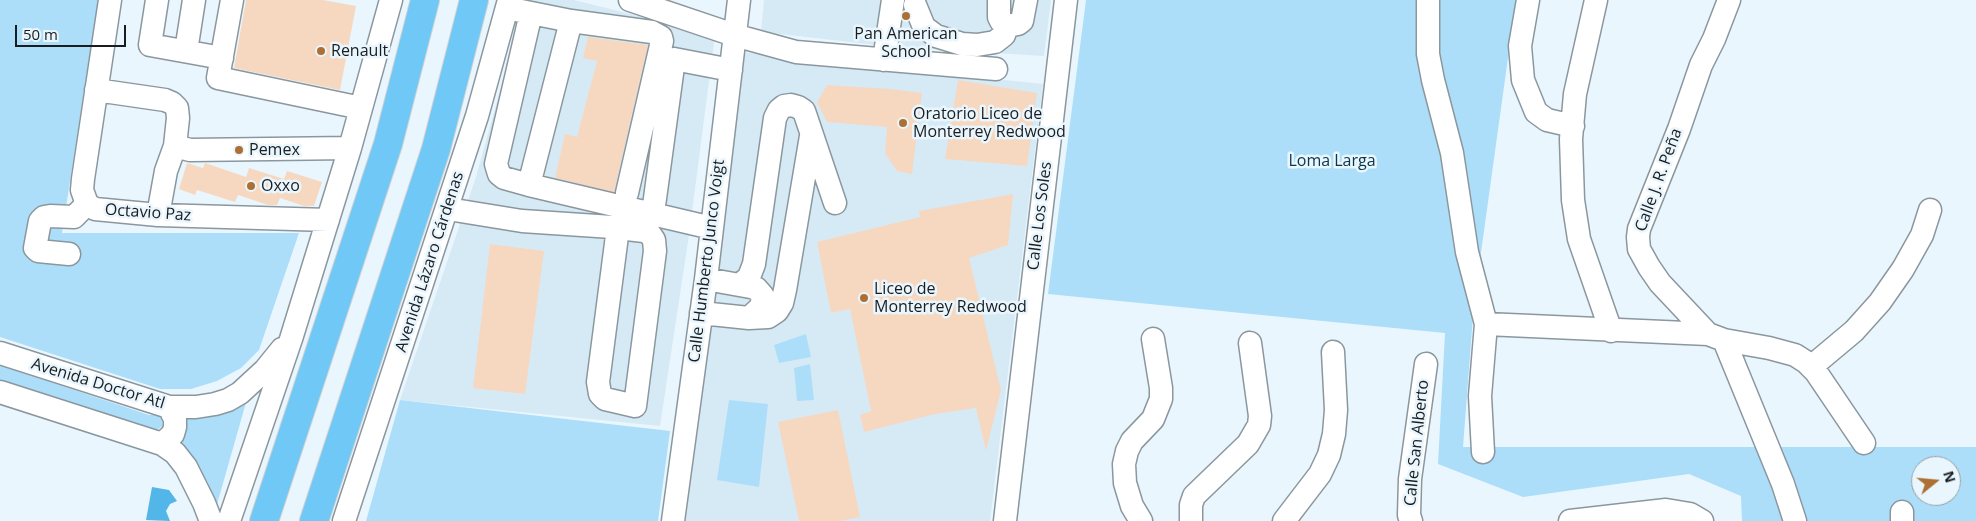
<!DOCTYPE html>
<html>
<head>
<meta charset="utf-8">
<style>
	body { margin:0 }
	#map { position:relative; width:1976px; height:521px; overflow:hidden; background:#eaf6fd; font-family:"Open Sans",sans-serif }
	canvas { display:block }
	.north { position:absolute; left:1911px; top:456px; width:50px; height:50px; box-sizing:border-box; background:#eaf6fd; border:1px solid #969fa5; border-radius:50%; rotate:73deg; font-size:14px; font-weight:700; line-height:20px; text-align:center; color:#191d20 }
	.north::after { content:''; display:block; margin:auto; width:18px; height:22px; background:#ad6f34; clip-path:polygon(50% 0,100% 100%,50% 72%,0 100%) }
	.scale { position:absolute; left:15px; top:25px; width:111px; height:22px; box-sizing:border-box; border:2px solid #191d20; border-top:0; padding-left:6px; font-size:15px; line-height:18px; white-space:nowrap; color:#191d20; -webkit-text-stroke:4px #eaf6fd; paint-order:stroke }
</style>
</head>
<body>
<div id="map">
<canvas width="1976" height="521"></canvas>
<div class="north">N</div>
<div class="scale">50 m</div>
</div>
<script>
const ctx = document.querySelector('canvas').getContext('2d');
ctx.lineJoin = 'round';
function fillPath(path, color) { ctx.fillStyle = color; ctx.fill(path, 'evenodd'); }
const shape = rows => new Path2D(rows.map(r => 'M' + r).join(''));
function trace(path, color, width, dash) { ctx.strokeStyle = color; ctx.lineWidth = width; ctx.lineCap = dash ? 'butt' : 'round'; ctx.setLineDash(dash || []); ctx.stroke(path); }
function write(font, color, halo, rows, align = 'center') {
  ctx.font = font + ' "Open Sans",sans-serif'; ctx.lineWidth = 5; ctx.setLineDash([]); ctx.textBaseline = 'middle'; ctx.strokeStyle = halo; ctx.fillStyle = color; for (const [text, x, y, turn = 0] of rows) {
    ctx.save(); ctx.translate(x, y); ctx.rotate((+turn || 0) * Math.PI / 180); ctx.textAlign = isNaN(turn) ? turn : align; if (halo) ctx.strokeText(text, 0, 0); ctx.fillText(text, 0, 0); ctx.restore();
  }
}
const built = shape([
	[525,0,574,0,715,35,689,235,660,426,400,400,476,177],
	[764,0,1051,0,1044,56,895,47,761,32],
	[740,52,1043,84,990,521,683,521]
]);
const green = shape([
	[0,0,98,0,62,233,299,233,259,350,241,368,217,381,191,389,160,389,0,337],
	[1086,0,1516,0,1474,303,1463,447,1976,447,1976,521,1742,521,1741,496,1689,474,1523,497,1438,464,1445,333,1048,294],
	[1921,466,1951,466,1951,496,1921,496],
	[806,334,811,357,779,363,774,345],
	[810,364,814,400,797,401,794,368],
	[0,365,149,415,161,415,163,426,152,433,0,380],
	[249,392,216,508,208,483,196,465,177,445,185,432,186,417],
	[400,400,670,431,658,521,366,521],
	[729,400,768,404,759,487,717,480]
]);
const water = shape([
	[152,487,169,490,177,501,170,504,166,511,170,521,146,520]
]);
const building = shape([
	[246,0,323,0,356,6,340,90,234,68],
	[588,37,648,45,614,192,555,178,565,134,577,137,597,61,583,58],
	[958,80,1037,93,1027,166,945,159],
	[827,85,891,89,922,93,912,174,897,171,885,153,887,127,827,122,817,102],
	[187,163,203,168,205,163,246,177,249,168,284,179,287,171,322,182,314,206,304,206,280,198,277,205,268,205,238,195,235,202,197,190,195,195,179,189],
	[1013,194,1008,245,969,258,1001,390,986,451,976,408,935,414,864,432,860,415,871,411,850,309,831,313,817,242,920,217,919,211],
	[490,244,544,251,525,394,473,388],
	[838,410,860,517,839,521,799,521,778,422]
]);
const minor = shape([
	[110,0,83,179,82,190,87,204,95,209,158,215,328,220],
	[157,0,150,45,222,58],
	[232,0,218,78,361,108],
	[630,0,734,35,796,52,996,69],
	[999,0,999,17,1001,21,1007,26,1018,24,1022,21,1026,0],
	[1428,0,1428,54,1433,80,1452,153,1467,252,1486,324,1480,396,1483,452],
	[1528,0,1520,46,1523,80,1536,112,1547,120,1573,126],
	[1596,0,1575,94,1571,139,1573,200,1579,239,1611,331],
	[915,5,924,27,936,36,962,44,977,45,995,42,1004,35,1007,26],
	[516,10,571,21,652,32,661,37,662,41,627,193],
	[531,13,496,164,499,174,504,178,529,185,712,228],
	[186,51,194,0],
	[884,60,893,0],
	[96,90,165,100,172,103,177,108,178,118,175,146],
	[529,185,571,21],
	[448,209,522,221,612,227,618,228,644,231,650,234,654,240,655,251,635,406,605,399,600,394,598,382,618,228],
	[653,213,674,59,731,70],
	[158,215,166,171,175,146,190,150,350,148],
	[69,254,38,251,35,248,40,221,44,217,50,216,74,217,87,204],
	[706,279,756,288,763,296,762,303,760,308,749,318],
	[741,284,749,277,754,264,775,118,779,110,784,106,791,105,798,107,804,111,835,203],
	[701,313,749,318,768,317,777,311,782,303,785,290,811,136],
	[1486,324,1708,334,1724,340,1769,348,1795,355,1806,362,1816,372,1864,443],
	[1708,334,1660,283,1649,267,1639,249,1638,237,1639,229,1679,129,1701,65,1714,39,1729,0],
	[1724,340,1783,484,1795,521],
	[0,353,169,407,196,407,215,404,228,400,240,393,265,370,282,349],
	[1811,367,1854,331,1880,302,1903,269,1922,235,1930,210],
	[0,392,162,444,175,453,186,467,204,503,211,521],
	[162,444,173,434,175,427,175,419,169,407],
	[229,521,291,339,350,148,391,0],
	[344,521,477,116,509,0],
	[673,521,706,279,739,0],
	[1005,521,1066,0],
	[1141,521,1132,506,1125,483,1124,464,1127,451,1132,441,1153,419,1161,399,1161,388,1153,339],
	[1191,521,1191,505,1194,496,1248,444,1259,425,1260,416,1250,343],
	[1284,521,1320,474,1329,455,1334,434,1336,410,1333,352],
	[1411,521,1409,515,1410,479,1426,364],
	[1570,521,1666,510,1690,514,1702,521],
	[1902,521,1902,512]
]);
const highway = shape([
	[264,521,388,144,425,0],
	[314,521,436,149,474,0]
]);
const markers = [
	[906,16,5,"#ad6f34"],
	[321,51,5,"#ad6f34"],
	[903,123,5,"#ad6f34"],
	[239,150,5,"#ad6f34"],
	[251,186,5,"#ad6f34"],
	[864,298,5,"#ad6f34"]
];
const poiNames = [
	["Pan American",906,34,"center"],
	["School",906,52,"center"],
	["Renault",331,51],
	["Oratorio Liceo de",913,114],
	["Monterrey Redwood",913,132],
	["Pemex",249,150],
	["Oxxo",261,186],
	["Liceo de",874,289],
	["Monterrey Redwood",874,307]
];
const parkNames = [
	["Loma Larga",1332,161]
];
const streetNames = [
	["Calle J. R. Peña",1659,180,-70],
	["Octavio Paz",148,213,4],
	["Calle Los Soles",1040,216,-83],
	["Calle Humberto Junco Voigt",707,261,-83],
	["Avenida Lázaro Cárdenas",430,262,-72],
	["Avenida Doctor Atl",98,384,17],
	["Calle San Alberto",1417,443,-84]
];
fillPath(built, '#d6eaf6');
fillPath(green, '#acdef9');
fillPath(water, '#52b7e8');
fillPath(building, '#f6d8c0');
trace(minor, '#8b979e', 25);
trace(highway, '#d1d2d2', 30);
trace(minor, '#fff', 22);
trace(highway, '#6fc8f5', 28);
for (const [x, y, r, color] of markers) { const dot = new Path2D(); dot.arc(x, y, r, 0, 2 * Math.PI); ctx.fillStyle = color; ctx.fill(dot); trace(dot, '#eaf6fd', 2); }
write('16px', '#191d20', '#eaf6fd', poiNames, 'left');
write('16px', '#0a374b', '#eaf6fd', parkNames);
write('16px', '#191d20', '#eaf6fd', streetNames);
</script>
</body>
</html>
